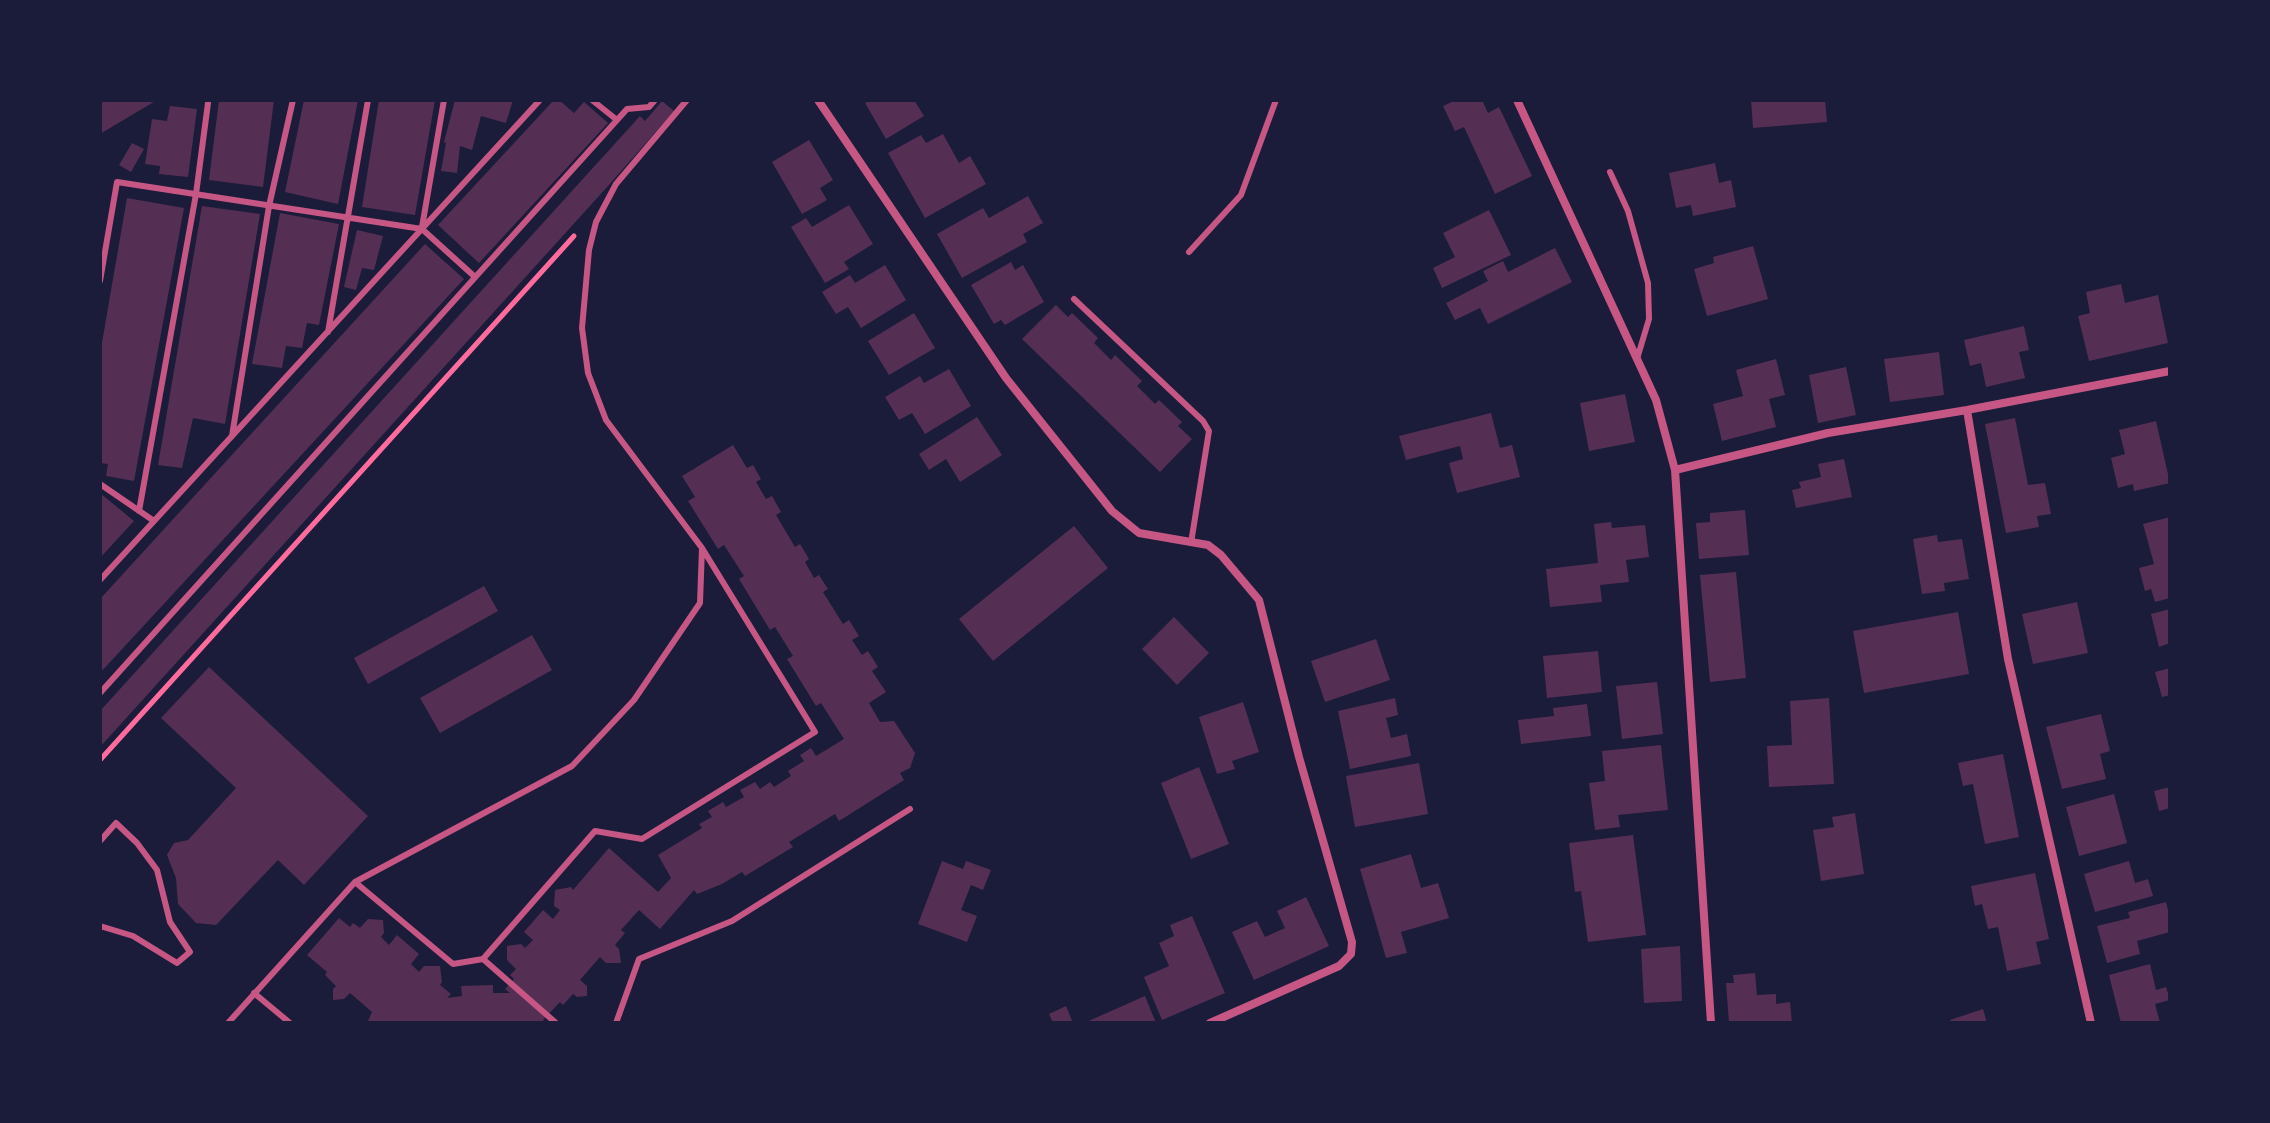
<!DOCTYPE html>
<html>
<head>
<meta charset="utf-8">
<style>
	body { margin:0 }
	#map { position:relative; width:2270px; height:1123px; overflow:hidden; background:#1b1b3a; font-family:"PT Sans",sans-serif }
	canvas { display:block }
	.frame { position:absolute; inset:0; border:102px solid #1b1b3a; pointer-events:none }
</style>
</head>
<body>
<div id="map">
<canvas width="2270" height="1123"></canvas>
<div class="frame"></div>
</div>
<script>
const ctx = document.querySelector('canvas').getContext('2d');
ctx.lineJoin = 'round';
function fillPath(path, color) { ctx.fillStyle = color; ctx.fill(path, 'evenodd'); }
const shape = rows => new Path2D(rows.map(r => 'M' + r).join(''));
function trace(path, color, width, dash) { ctx.strokeStyle = color; ctx.lineWidth = width; ctx.lineCap = dash ? 'butt' : 'round'; ctx.setLineDash(dash || []); ctx.stroke(path); }
const building = shape([
	[100,100,157,100,100,134],
	[219,100,274,100,263,187,209,180],
	[304,100,358,100,338,204,285,192],
	[379,100,435,100,415,215,362,207],
	[455,100,513,100,506,123,481,116,472,150,460,146,457,173,441,171,446,143,444,142],
	[554,100,559,100,574,113,584,102,608,123,479,263,438,225],
	[871,100,914,100,924,116,886,139,865,103],
	[1456,100,1482,100,1488,113,1499,107,1532,176,1495,194,1464,127,1455,131,1443,106],
	[1751,100,1825,100,1827,122,1753,128],
	[662,101,674,111,608,186,100,747,100,711,640,116,645,121],
	[170,106,197,109,188,177,159,174,160,166,145,164,152,119,167,121],
	[943,134,959,163,970,156,986,184,925,218,888,153,921,135,926,143],
	[809,140,833,180,820,188,827,200,802,214,772,162],
	[132,143,144,149,131,172,119,165],
	[1715,163,1719,183,1731,180,1736,207,1693,216,1691,205,1676,208,1669,173],
	[1028,196,1043,223,1023,234,1027,242,962,278,937,234,983,208,989,218],
	[127,198,184,208,134,481,106,476,108,464,100,463,100,354],
	[849,205,873,244,844,262,849,269,825,283,791,227,806,218,812,227],
	[202,206,260,214,225,424,193,418,182,468,158,465],
	[1489,210,1511,255,1442,288,1433,268,1455,257,1443,233],
	[280,213,339,224,319,325,307,323,302,348,286,346,282,368,252,364],
	[357,230,383,236,374,270,362,268,356,290,344,287],
	[425,244,464,279,100,673,100,599],
	[1753,246,1768,299,1707,316,1694,269,1714,263,1713,257],
	[1555,248,1572,282,1488,324,1480,308,1455,320,1446,303,1488,281,1483,271,1503,261,1508,272],
	[1011,262,1015,270,1023,265,1044,302,1005,325,1001,320,994,324,971,285],
	[885,265,906,300,861,328,848,307,836,314,822,292,850,275,855,283],
	[2121,284,2125,303,2158,295,2168,343,2089,361,2078,316,2090,313,2086,292],
	[1056,305,1068,317,1072,313,1098,338,1094,343,1111,360,1115,355,1142,381,1137,386,1155,404,1159,400,1182,422,1178,426,1192,439,1160,472,1022,339],
	[914,313,935,348,889,375,868,341],
	[2024,326,2029,350,2019,352,2025,378,1986,387,1981,363,1970,366,1964,340],
	[1939,352,1944,395,1890,402,1884,359],
	[1776,359,1785,395,1769,399,1776,427,1722,441,1713,404,1743,396,1736,370],
	[1846,367,1856,415,1818,423,1809,375],
	[949,369,971,406,925,434,912,413,899,420,885,397,920,376,924,383],
	[1625,394,1635,442,1589,451,1580,403],
	[1491,413,1500,448,1512,445,1520,477,1457,493,1449,463,1463,459,1460,446,1406,460,1399,436],
	[977,417,1002,455,960,482,946,459,929,470,919,454],
	[2015,418,2028,485,2045,483,2051,514,2037,516,2039,527,2006,533,1985,424],
	[2156,421,2170,483,2134,491,2133,484,2118,488,2111,458,2125,454,2119,430],
	[733,445,747,468,753,465,761,479,756,482,766,499,772,496,781,512,776,515,795,547,800,544,809,559,805,562,814,578,819,575,828,589,823,592,843,624,849,620,859,636,852,640,862,655,868,651,878,667,872,671,886,692,869,703,880,722,894,721,915,753,910,768,900,773,904,780,839,821,835,814,789,842,793,847,745,876,742,872,722,884,697,894,694,890,660,929,639,910,621,930,625,933,615,945,619,949,621,963,606,963,600,957,580,980,587,986,587,996,577,997,573,994,563,1005,560,1002,543,1020,546,1023,367,1023,372,1012,350,993,344,999,333,1000,333,989,336,986,325,975,327,972,307,955,339,918,350,927,353,923,360,928,368,919,383,920,384,933,381,937,389,945,397,935,419,954,411,964,419,972,424,966,440,966,442,982,440,985,451,994,447,998,462,996,461,986,493,985,493,993,510,993,505,989,514,979,510,975,516,969,507,960,507,946,521,944,525,948,533,940,524,932,543,910,553,919,560,910,554,906,555,890,571,887,573,890,609,848,658,892,671,878,658,855,702,828,699,824,712,817,708,811,723,802,726,807,744,797,740,790,755,782,760,789,770,782,774,787,791,776,788,771,804,761,800,755,811,748,816,756,844,739,821,703,816,706,787,659,793,656,775,627,770,630,739,579,744,576,724,545,718,549,688,501,695,497,682,476],
	[1844,459,1852,497,1796,508,1792,490,1801,488,1799,482,1821,477,1818,464],
	[100,493,134,521,100,558],
	[1745,510,1749,555,1699,559,1696,523,1710,522,1710,513],
	[2170,517,2170,598,2155,602,2151,589,2145,591,2139,568,2154,564,2143,524],
	[1611,522,1612,528,1645,525,1649,557,1626,560,1629,582,1600,585,1602,602,1550,607,1546,569,1598,563,1594,524],
	[1074,526,1108,568,993,661,959,619],
	[1937,535,1938,542,1962,539,1969,579,1944,583,1945,591,1922,594,1913,539],
	[1736,572,1746,678,1710,682,1700,575],
	[484,586,498,611,368,684,354,658],
	[2077,602,2088,653,2033,664,2022,614],
	[2170,609,2170,643,2159,647,2151,614],
	[1958,612,1969,674,1864,693,1853,631],
	[1174,617,1209,653,1177,685,1142,649],
	[532,635,552,670,440,733,420,698],
	[1376,639,1390,680,1325,702,1311,661],
	[1598,651,1602,692,1547,698,1543,656],
	[209,667,368,816,304,885,278,860,216,925,196,923,178,904,176,878,167,855,174,843,188,840,236,788,161,718],
	[2170,668,2170,695,2162,697,2155,672],
	[1657,682,1663,734,1622,739,1616,686],
	[1395,698,1398,715,1386,718,1391,738,1407,734,1411,756,1350,769,1338,711],
	[1829,698,1834,784,1769,787,1767,746,1792,745,1790,701],
	[1243,702,1259,752,1232,761,1235,769,1217,774,1199,717],
	[1587,704,1591,736,1521,744,1518,720,1554,716,1553,708],
	[2101,714,2110,751,2100,754,2106,779,2062,789,2046,727],
	[1661,745,1668,810,1618,815,1620,827,1595,830,1589,783,1605,781,1602,751],
	[2003,754,2019,837,1985,844,1973,784,1963,786,1958,763],
	[1419,763,1428,814,1355,827,1346,776],
	[1199,767,1229,844,1191,859,1161,783],
	[2170,787,2170,808,2159,811,2154,791],
	[2114,794,2127,843,2079,856,2066,807],
	[1855,813,1864,874,1821,881,1813,830,1834,827,1832,817],
	[1633,835,1646,935,1588,942,1581,891,1575,892,1569,843],
	[1411,854,1421,888,1438,883,1449,918,1401,932,1407,953,1386,958,1360,869],
	[942,861,963,869,966,861,991,870,983,890,971,885,961,910,977,916,967,942,918,924],
	[2129,861,2135,883,2148,879,2153,896,2095,912,2084,874],
	[2035,873,2049,939,2036,942,2041,964,2007,971,1998,927,1988,929,1982,904,1975,906,1971,886],
	[1306,897,1329,946,1254,980,1232,932,1257,921,1265,937,1285,928,1277,911],
	[2166,902,2170,918,2170,932,2137,941,2140,954,2107,963,2097,926,2130,918,2128,912],
	[1192,916,1225,993,1162,1020,1144,977,1169,966,1159,943,1174,936,1170,925],
	[1680,946,1682,1001,1644,1003,1641,949],
	[2150,964,2156,990,2166,987,2170,1000,2155,1004,2160,1023,2121,1023,2109,975],
	[1755,973,1757,995,1776,994,1776,1004,1790,1002,1792,1023,1729,1023,1726,983,1734,983,1733,975],
	[1145,996,1156,1023,1084,1023],
	[1066,1006,1073,1023,1053,1023,1049,1014],
	[1983,1009,1987,1023,1951,1023,1950,1020]
]);
const path = shape([
	[100,760,574,236]
]);
const service = shape([
	[592,100,617,120],
	[1610,172,1628,211,1648,283,1649,319,1637,359],
	[422,227,444,100],
	[1189,252,1241,195,1276,100],
	[100,281,117,182,422,229,475,277],
	[1074,299,1203,421,1209,431,1191,543],
	[328,332,368,100],
	[232,436,269,206,293,100],
	[100,484,154,521],
	[139,511,196,194,208,103],
	[100,580,540,100],
	[100,693,627,109,649,107,655,100],
	[100,841,116,823,137,843,157,870,170,922,190,952,177,963,133,936,100,926],
	[355,882,453,964,483,959,556,1023],
	[483,959,595,831,642,839,815,732,702,548],
	[254,993,290,1023],
	[228,1023,355,882,572,766,634,700,700,603,702,548,606,420,588,373,582,328,589,250,596,222,616,184,687,100],
	[616,1023,639,959,732,921,910,809]
]);
const minor = shape([
	[818,100,1006,378,1112,511,1139,533,1208,545,1221,555,1259,600,1299,757,1352,942,1351,954,1339,966,1210,1023],
	[1517,100,1656,400,1675,470,1711,1023],
	[1967,410,2008,659,2091,1023],
	[1675,470,1828,433,1967,410,2170,371]
]);
fillPath(building, '#542f53');
trace(path, '#ff6b9d', 5);
trace(service, '#c65784', 6);
trace(minor, '#c65784', 8);
</script>
</body>
</html>
